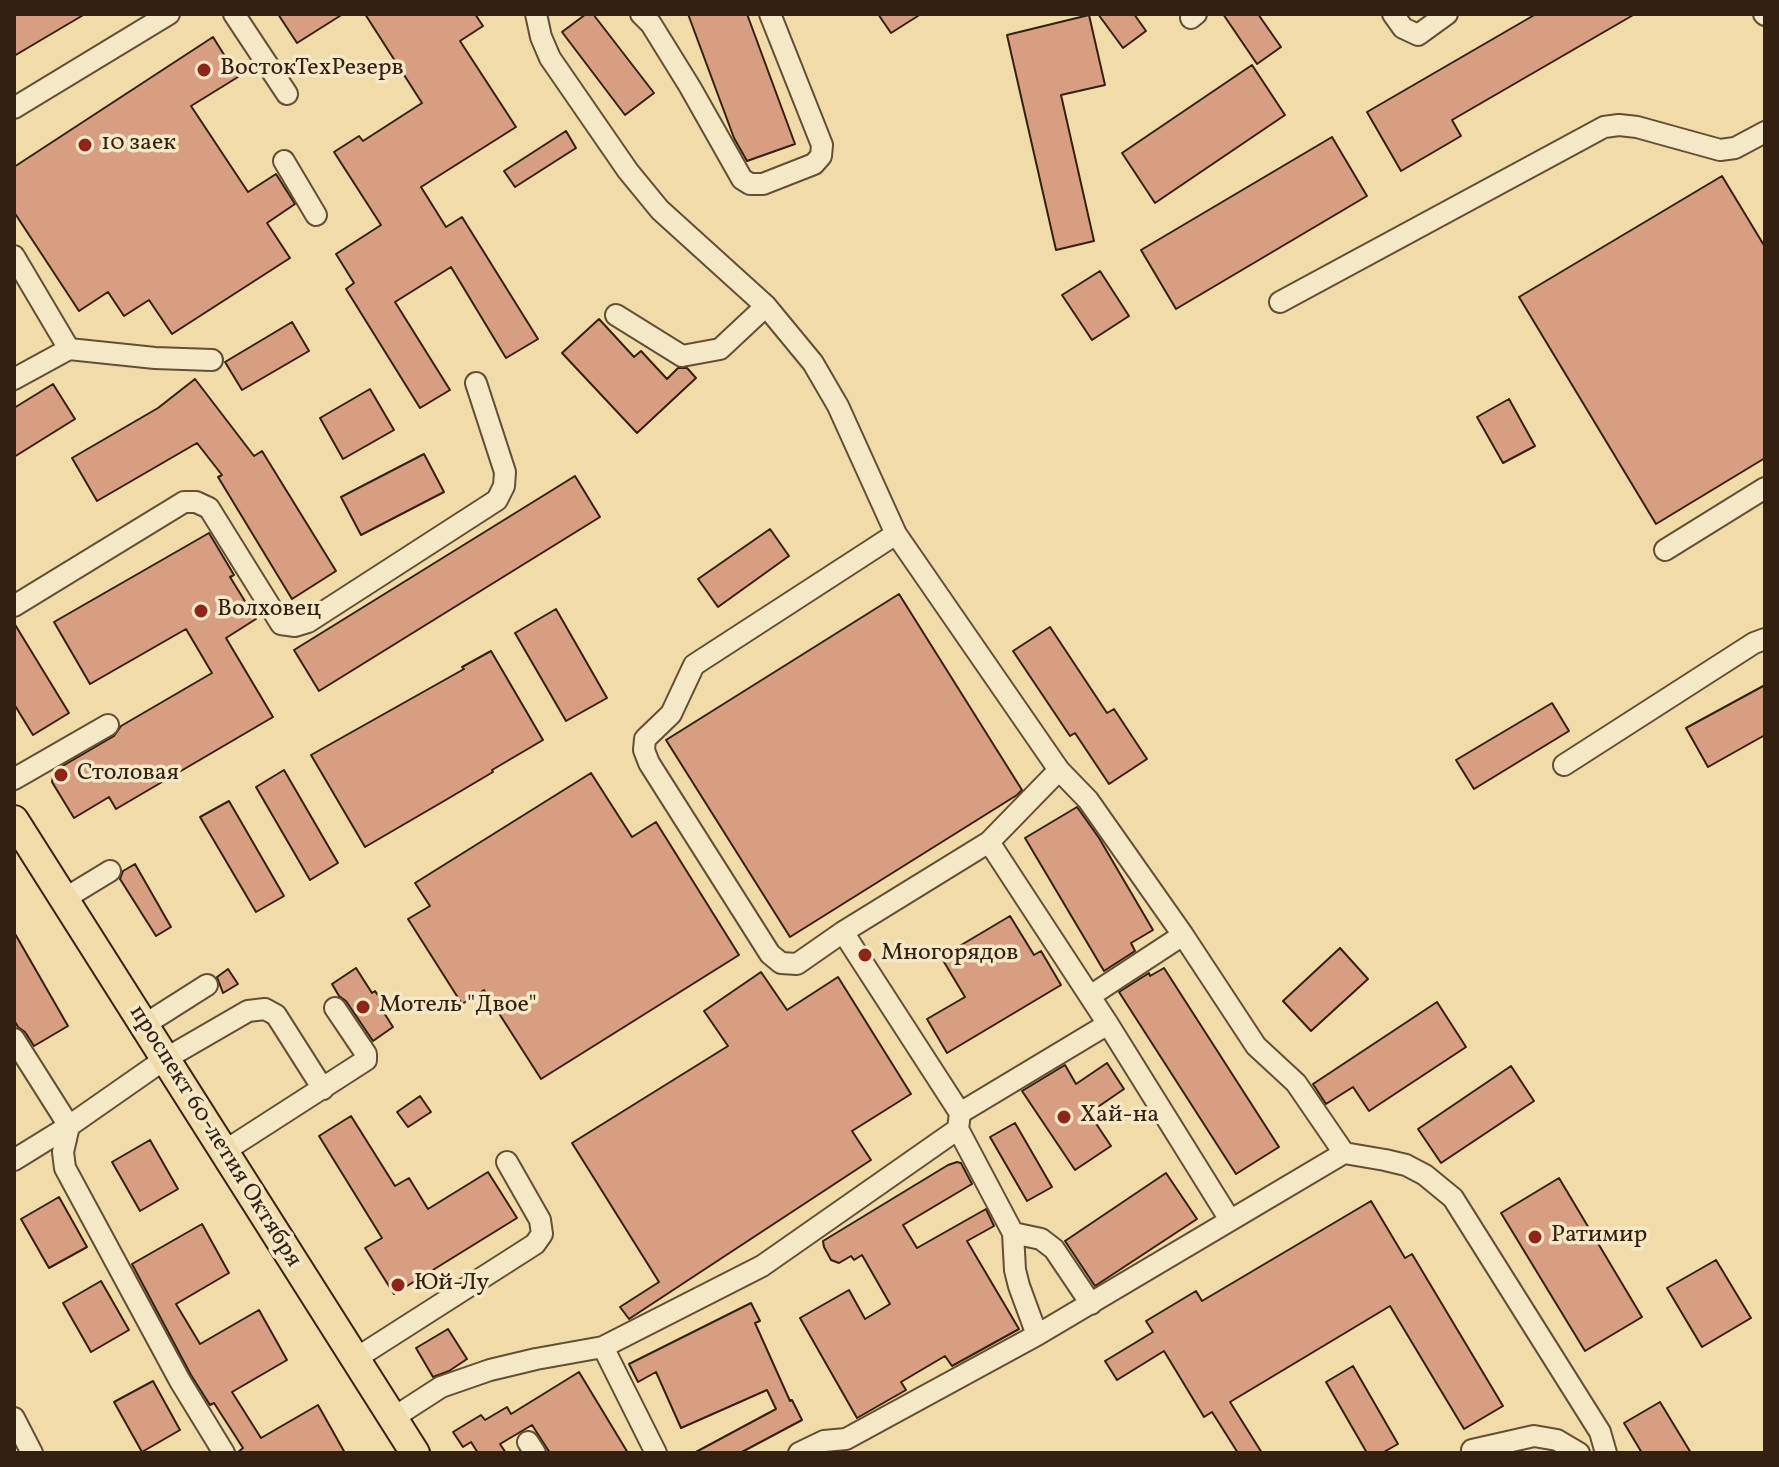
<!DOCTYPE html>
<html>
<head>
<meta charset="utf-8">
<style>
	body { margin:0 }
	#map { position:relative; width:1779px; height:1467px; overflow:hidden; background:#f0dba9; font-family:Vollkorn,serif }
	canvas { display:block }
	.frame { position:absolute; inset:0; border:16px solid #332010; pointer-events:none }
</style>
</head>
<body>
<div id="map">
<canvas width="1779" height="1467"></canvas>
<div class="frame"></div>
</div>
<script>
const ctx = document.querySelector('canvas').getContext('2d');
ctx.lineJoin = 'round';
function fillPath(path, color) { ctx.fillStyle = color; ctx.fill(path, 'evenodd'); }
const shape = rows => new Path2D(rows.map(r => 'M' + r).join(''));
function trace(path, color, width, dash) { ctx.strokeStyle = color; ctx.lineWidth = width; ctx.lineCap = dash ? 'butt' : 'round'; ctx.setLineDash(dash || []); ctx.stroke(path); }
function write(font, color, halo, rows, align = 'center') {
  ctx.font = font + ' Vollkorn,serif'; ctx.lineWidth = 7; ctx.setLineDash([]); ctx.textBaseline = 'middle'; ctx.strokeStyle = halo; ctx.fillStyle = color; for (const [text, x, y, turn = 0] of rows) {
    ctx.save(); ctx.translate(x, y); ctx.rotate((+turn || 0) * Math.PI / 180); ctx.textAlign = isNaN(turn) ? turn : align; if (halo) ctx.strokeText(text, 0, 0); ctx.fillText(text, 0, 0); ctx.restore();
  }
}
const building = shape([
	[14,14,85,14,14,56,14,14],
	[278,14,343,14,297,43,278,14],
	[365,14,475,14,483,26,460,41,516,127,421,187,446,227,462,217,538,339,506,358,451,267,395,302,450,390,420,408,346,289,354,283,336,254,381,225,334,152,359,136,363,141,422,103,365,14],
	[586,14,593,14,654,93,625,115,562,32,586,14],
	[688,14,747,14,795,144,747,161,734,138,688,14],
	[878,14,921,14,891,33,878,14],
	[1098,14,1134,14,1146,31,1123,48,1098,14],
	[1223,14,1258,14,1281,47,1257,64,1223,14],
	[1536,14,1635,14,1452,120,1461,136,1401,171,1367,112,1536,14],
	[1089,15,1105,85,1061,95,1094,241,1056,250,1007,35,1089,15],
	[213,37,238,77,191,106,248,192,276,174,295,204,267,223,290,258,172,334,149,300,124,316,108,292,79,311,14,212,14,167,213,37],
	[1252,65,1285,115,1155,203,1122,153,1252,65],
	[566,131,576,148,515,187,504,171,566,131],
	[1332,137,1367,196,1176,309,1141,250,1332,137],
	[1722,176,1765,247,1765,458,1656,524,1519,297,1722,176],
	[1100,271,1129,316,1092,340,1062,295,1100,271],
	[599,319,634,357,641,351,667,379,678,368,687,368,696,378,637,433,562,353,599,319],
	[292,322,309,351,242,390,225,362,292,322],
	[195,379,254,456,262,451,336,571,292,599,218,477,222,475,197,443,97,501,72,458,158,408,195,379],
	[53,384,75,419,14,457,14,408,53,384],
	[370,389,394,430,343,459,320,418,370,389],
	[1509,399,1535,446,1503,463,1477,417,1509,399],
	[424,454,444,492,361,535,341,497,424,454],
	[575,476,600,517,319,691,294,650,575,476],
	[770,529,789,556,718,607,698,579,770,529],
	[209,533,234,575,230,577,256,619,226,638,273,717,116,809,109,797,74,818,52,782,54,771,114,736,121,726,212,673,186,629,90,684,54,622,209,533],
	[899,594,1022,790,1017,795,790,937,666,740,899,594],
	[556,609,607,698,566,721,515,633,556,609],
	[14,623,69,713,33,735,14,704,14,623],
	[1050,627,1107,713,1114,709,1147,759,1109,784,1075,733,1070,736,1013,651,1050,627],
	[491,651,543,740,492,770,493,772,444,801,365,847,311,755,464,669,462,667,491,651],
	[1765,685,1765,735,1708,767,1686,728,1765,685],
	[1552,703,1569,731,1474,789,1456,760,1552,703],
	[284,770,338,863,310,880,256,787,284,770],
	[591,773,632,837,656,822,739,955,541,1079,484,990,462,1004,408,919,430,906,415,883,591,773],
	[229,801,284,896,256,912,200,817,229,801],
	[1077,807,1099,838,1153,930,1131,943,1135,951,1104,971,1025,838,1077,807],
	[135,864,171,927,156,936,120,879,123,871,135,864],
	[1010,916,1034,955,1041,951,1061,985,947,1053,927,1019,965,997,941,957,1010,916],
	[14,932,68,1026,34,1046,25,1032,18,1027,14,1020,14,932],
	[1340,948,1368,979,1311,1031,1283,1001,1340,948],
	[356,968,372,993,375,991,383,1003,379,1005,393,1027,373,1041,346,1001,339,996,332,984,356,968],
	[1164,968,1279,1147,1236,1174,1119,992,1149,973,1150,976,1164,968],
	[228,969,238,984,223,993,217,977,228,969],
	[761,972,787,1010,838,977,911,1094,852,1131,871,1160,629,1319,620,1307,659,1282,572,1143,728,1046,704,1011,761,972],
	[1437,1002,1466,1047,1369,1111,1353,1087,1326,1104,1313,1084,1437,1002],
	[1107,1063,1124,1089,1089,1113,1111,1146,1075,1170,1022,1091,1065,1065,1076,1084,1107,1063],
	[1511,1066,1534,1101,1441,1163,1418,1129,1511,1066],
	[420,1096,431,1112,408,1127,397,1112,420,1096],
	[351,1116,395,1186,409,1178,428,1209,488,1172,517,1218,394,1294,365,1248,382,1238,319,1136,351,1116],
	[1015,1123,1052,1187,1027,1201,990,1137,1015,1123],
	[150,1140,178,1189,140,1211,112,1162,150,1140],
	[957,1162,961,1163,972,1184,903,1225,917,1248,986,1209,994,1226,967,1241,1019,1329,952,1366,945,1356,901,1382,906,1390,857,1418,800,1318,849,1290,865,1319,890,1304,862,1255,854,1260,851,1256,839,1263,831,1260,824,1247,823,1241,948,1165,957,1162],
	[1166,1173,1197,1219,1095,1286,1065,1241,1166,1173],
	[1559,1178,1642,1317,1585,1351,1501,1213,1559,1178],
	[59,1197,87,1247,49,1268,21,1219,59,1197],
	[1371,1201,1405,1258,1412,1254,1503,1406,1464,1429,1390,1306,1230,1402,1262,1453,1238,1453,1212,1412,1204,1417,1164,1351,1117,1380,1105,1361,1153,1332,1146,1321,1196,1291,1202,1301,1371,1201],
	[202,1224,229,1273,176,1304,200,1344,259,1310,287,1360,232,1392,261,1438,318,1405,345,1453,237,1453,243,1448,214,1403,210,1405,191,1375,132,1264,202,1224],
	[1716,1260,1751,1318,1702,1347,1667,1288,1716,1260],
	[101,1281,129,1330,91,1352,63,1303,101,1281],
	[751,1303,760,1321,755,1323,790,1401,792,1400,802,1420,740,1453,694,1453,776,1409,767,1390,681,1428,656,1372,638,1382,629,1364,751,1303],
	[448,1329,467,1359,449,1371,433,1377,416,1348,448,1329],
	[1353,1366,1398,1444,1382,1453,1367,1453,1326,1382,1353,1366],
	[579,1372,628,1453,550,1453,532,1425,500,1444,506,1453,478,1453,471,1442,463,1447,453,1432,481,1415,485,1420,507,1407,511,1414,579,1372],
	[153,1381,180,1430,142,1452,114,1402,153,1381],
	[1660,1402,1691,1453,1642,1453,1624,1423,1660,1402]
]);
const minor = shape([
	[234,14,287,94],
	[536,14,541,37,550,58,628,171,660,210,766,306,813,363,838,406,896,534,1059,770,1088,800,1183,935,1256,1046,1296,1083,1344,1153,1385,1160,1406,1165,1425,1175,1453,1198,1600,1432,1606,1453],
	[641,14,651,24,690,87,742,179,750,184,763,184,814,164,821,156,822,145,770,14],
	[1393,14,1403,28,1418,35,1447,14],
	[1764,14,1765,15],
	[1191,18,1196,14],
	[14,108,169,14],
	[284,161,316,215],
	[14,256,69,349],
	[1280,302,1604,127,1619,125,1637,127,1720,150,1735,148,1765,132],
	[616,315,682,356,720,349,766,306],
	[14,379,69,349,155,358,212,360],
	[896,534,694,665,671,714,645,739,644,750,649,763,770,954,781,963,797,964,843,932,960,1113,958,1129,1013,1233,1041,1239,1054,1249,1091,1304],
	[1665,550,1765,488],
	[14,606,184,502,196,502,209,508,281,624,295,626,308,622,497,500,504,486,505,472,476,383],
	[1564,765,1754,643,1765,639],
	[1059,770,989,842,1108,1024,1230,1220],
	[14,779,108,725],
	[64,899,110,871],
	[843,932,989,842],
	[1090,996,1183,935],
	[144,1025,207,985],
	[14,1039,69,1126,63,1152,65,1168,180,1381,224,1453],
	[960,1113,1108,1024],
	[223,1152,366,1060,366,1054,335,1008],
	[14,1160,69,1126,165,1059,248,1011,265,1009,276,1015,323,1089],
	[1013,1233,1015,1270,1019,1286,1037,1335],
	[603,1347,762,1266,958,1129],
	[355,1359,535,1244,542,1234,540,1220,507,1162],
	[14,1418,32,1453],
	[393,1418,441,1387,490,1370,536,1359,603,1347,656,1453],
	[528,1442,535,1453],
	[1472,1450,1534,1436,1557,1440,1579,1453],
	[799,1453,824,1441,846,1439,1037,1335,1344,1153]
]);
const highway = shape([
	[14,820,415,1453]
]);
const markers = [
	[204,70,8,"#8f2418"],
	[85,145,8,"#8f2418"],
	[201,611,8,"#8f2418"],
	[61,775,8,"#8f2418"],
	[865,955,8,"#8f2418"],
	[363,1007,8,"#8f2418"],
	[1064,1117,8,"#8f2418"],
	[1535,1237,8,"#8f2418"],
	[398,1285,8,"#8f2418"]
];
const poiNames = [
	["ВостокТехРезерв",220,70],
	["10 заек",101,145],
	["Волховец",217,611],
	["Столовая",77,775],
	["Многорядов",881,955],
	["Мотель \"Двое\"",379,1007],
	["Хай-на",1080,1117],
	["Ратимир",1551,1237],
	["Юй-Лу",414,1285]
];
const streetNames = [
	["проспект 60-летия Октября",214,1137,58]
];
fillPath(building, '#d89e82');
trace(building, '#332010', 2);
trace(minor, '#624f36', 24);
trace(highway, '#332010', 32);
trace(minor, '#f5e8c7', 20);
trace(highway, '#f0dba9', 28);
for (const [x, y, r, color] of markers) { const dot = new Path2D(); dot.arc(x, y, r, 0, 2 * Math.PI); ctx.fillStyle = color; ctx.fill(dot); trace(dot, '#f5e8c7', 3); }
write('24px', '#332010', '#f5e8c7', poiNames, 'left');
write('24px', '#332010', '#f5e8c7', streetNames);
</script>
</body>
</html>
